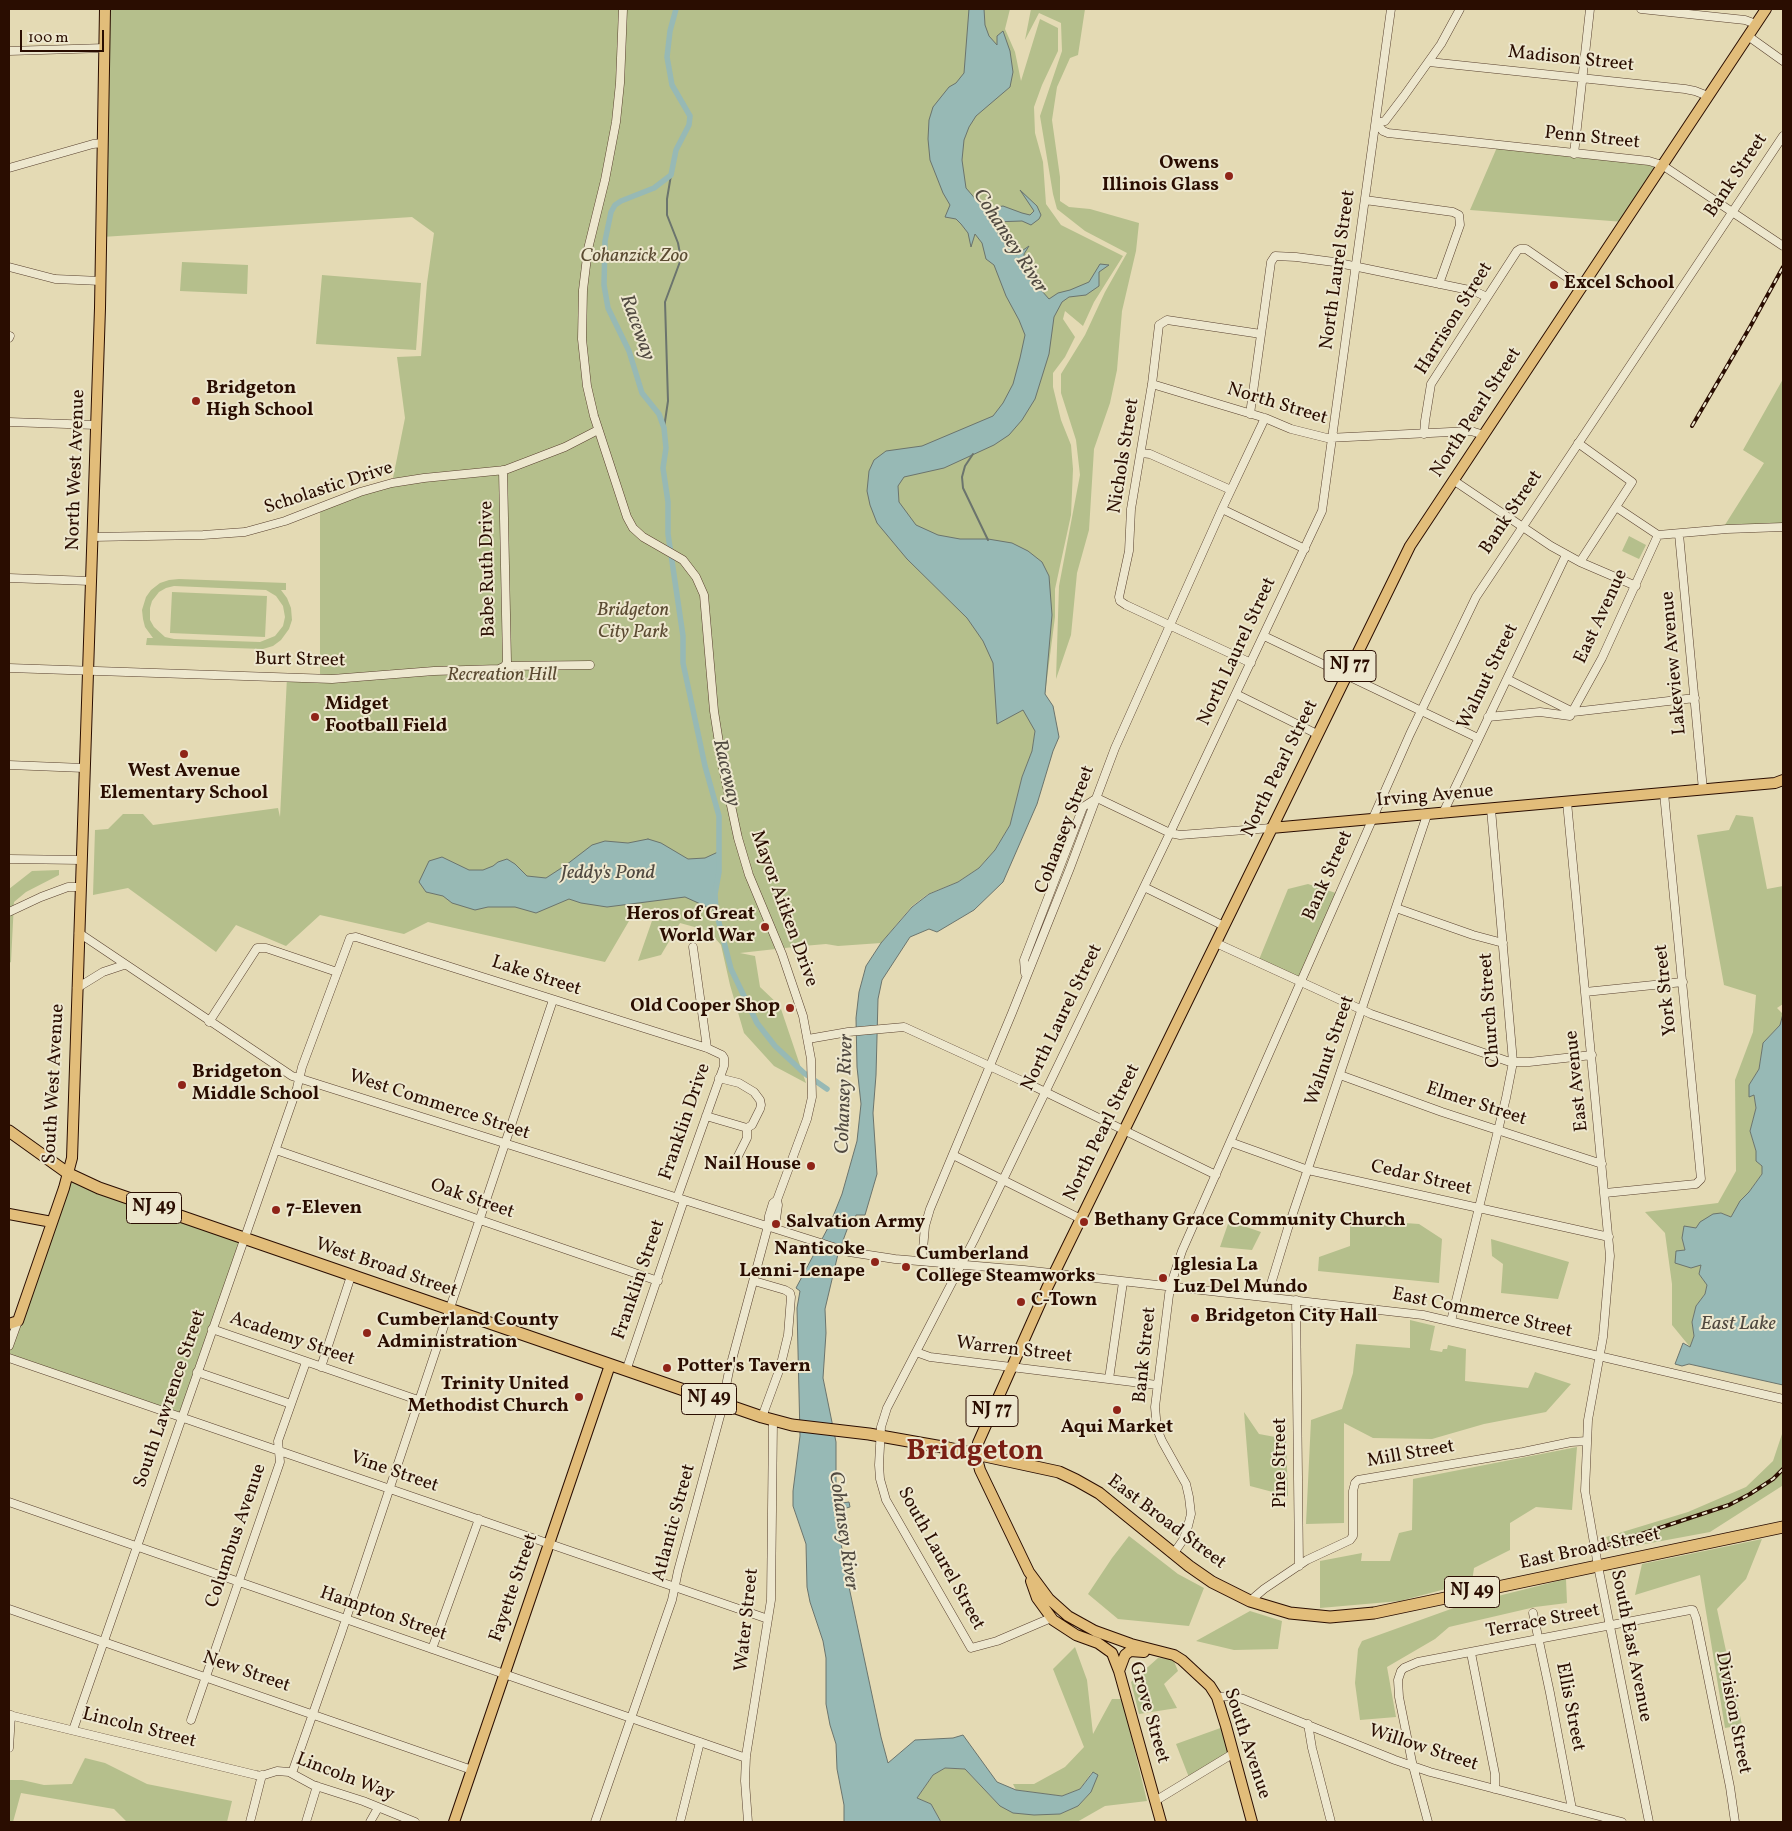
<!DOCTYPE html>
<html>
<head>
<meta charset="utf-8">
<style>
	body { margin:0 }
	#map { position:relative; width:1792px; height:1831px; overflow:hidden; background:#e4dab4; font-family:Vollkorn,serif }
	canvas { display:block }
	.frame { position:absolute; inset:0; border:10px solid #2a0d01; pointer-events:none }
	.scale { position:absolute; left:20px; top:30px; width:84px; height:22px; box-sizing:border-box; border:2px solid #2a0d01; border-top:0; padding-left:6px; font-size:15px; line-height:18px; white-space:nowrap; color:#2a0d01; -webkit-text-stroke:4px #ede7ce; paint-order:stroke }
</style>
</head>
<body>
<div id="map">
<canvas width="1792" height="1831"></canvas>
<div class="frame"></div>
<div class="scale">100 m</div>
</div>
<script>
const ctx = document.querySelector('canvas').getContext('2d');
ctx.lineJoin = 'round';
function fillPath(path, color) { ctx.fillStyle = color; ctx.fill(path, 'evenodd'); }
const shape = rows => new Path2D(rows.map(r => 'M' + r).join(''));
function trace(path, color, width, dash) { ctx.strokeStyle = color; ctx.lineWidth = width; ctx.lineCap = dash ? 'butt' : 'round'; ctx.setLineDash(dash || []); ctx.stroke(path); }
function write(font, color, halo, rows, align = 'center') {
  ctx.font = font + ' Vollkorn,serif'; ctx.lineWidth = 4; ctx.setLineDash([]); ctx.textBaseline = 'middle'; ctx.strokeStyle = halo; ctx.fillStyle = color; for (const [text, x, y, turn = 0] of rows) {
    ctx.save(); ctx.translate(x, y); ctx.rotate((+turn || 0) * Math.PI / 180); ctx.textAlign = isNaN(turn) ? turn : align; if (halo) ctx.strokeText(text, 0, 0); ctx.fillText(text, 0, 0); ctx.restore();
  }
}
const green = shape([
	[105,9,1010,9,1005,29,1015,52,1021,81,1040,19,1058,28,1058,51,1042,85,1034,107,1035,133,1043,162,1046,204,1061,225,1123,256,1094,302,1083,326,1065,311,1063,319,1075,337,1065,357,1053,373,1053,387,1061,420,1071,445,1073,469,1071,515,1055,589,1055,617,1045,694,1035,731,1032,752,1022,777,1010,825,995,850,979,868,958,882,928,894,912,906,881,943,838,946,826,944,803,946,740,953,755,956,760,987,780,1006,806,1083,774,1066,744,1033,730,985,721,945,709,931,680,923,661,955,638,961,654,915,629,921,605,962,428,922,404,934,320,915,286,946,236,925,216,952,128,888,93,895,95,830,108,829,123,814,143,814,153,825,278,808,280,817,287,677,320,678,320,507,392,483,405,418,397,357,421,356,427,283,434,233,412,217,102,237],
	[1031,9,1085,9,1078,55,1070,58,1057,87,1052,120,1060,177,1060,201,1069,207,1090,209,1139,223,1136,251,1122,311,1117,370,1110,403,1094,449,1089,530,1077,573,1071,635,1056,679,1059,586,1080,475,1076,440,1061,393,1061,374,1085,335,1105,292,1127,253,1085,231,1057,209,1053,194,1040,116,1062,51,1061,23,1039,13,1025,40],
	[1498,145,1662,165,1624,222,1470,210],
	[182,262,248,265,247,294,180,291],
	[322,275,421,283,416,350,316,344],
	[1783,379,1783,524,1723,528,1764,463,1743,450],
	[1629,536,1646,545,1639,559,1622,551],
	[179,579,286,583,286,590,281,590,287,598,291,608,292,620,289,629,281,640,273,646,263,649,146,645,147,638,153,638,145,627,143,619,142,610,146,597,151,590,160,583,169,580],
	[174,586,266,590,276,596,283,606,285,617,283,626,275,636,260,642,174,639,165,637,154,627,150,620,150,608,152,601,159,592,166,588],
	[172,592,267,596,265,637,170,633],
	[1736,815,1753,817,1767,889,1783,886,1783,1004,1777,1008,1783,1014,1780,1025,1763,1043,1759,1069,1749,1085,1749,1097,1754,1094,1756,1108,1750,1131,1756,1151,1756,1161,1762,1165,1762,1174,1749,1192,1741,1201,1731,1217,1721,1213,1682,1238,1685,1250,1701,1265,1699,1274,1707,1285,1705,1294,1696,1306,1692,1322,1694,1336,1690,1347,1672,1325,1672,1284,1665,1233,1645,1212,1718,1203,1736,1171,1735,1080,1753,1032,1756,995,1724,985,1697,835,1729,830],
	[59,870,59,875,26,892,14,902,11,962,9,963,9,889,32,871],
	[1308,884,1339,894,1300,981,1258,962,1288,889],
	[69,1174,244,1239,181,1417,9,1358,9,1346],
	[1350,1219,1419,1224,1442,1239,1439,1283,1318,1271,1319,1257,1350,1246],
	[1229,1221,1261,1232,1252,1250,1220,1247],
	[1491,1239,1569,1262,1558,1299,1501,1293,1503,1264,1492,1256],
	[1410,1320,1435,1326,1430,1350,1442,1352,1443,1349,1447,1349,1448,1345,1466,1349,1465,1381,1528,1388,1535,1372,1571,1384,1546,1412,1484,1424,1432,1439,1373,1438,1344,1423,1344,1523,1306,1524,1311,1420,1342,1409,1353,1373,1356,1344,1410,1348],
	[1244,1412,1259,1434,1286,1439,1288,1496,1250,1486],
	[1783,1431,1783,1489,1782,1486,1710,1532,1613,1550,1606,1537,1688,1512,1746,1487,1773,1461],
	[1577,1447,1572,1510,1536,1507,1510,1523,1510,1550,1474,1568,1472,1582,1400,1601,1320,1608,1320,1561,1362,1553,1361,1561,1390,1561,1399,1533,1412,1530,1413,1479],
	[1129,1536,1178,1574,1204,1588,1189,1626,1118,1619,1088,1594,1112,1558],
	[1762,1539,1746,1579,1717,1609,1742,1725,1725,1728,1700,1575,1635,1595,1642,1564],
	[1566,1579,1567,1603,1535,1607,1449,1627,1435,1639,1387,1667,1396,1717,1360,1720,1355,1683,1358,1649,1362,1641,1462,1605],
	[1250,1611,1282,1621,1278,1649,1234,1650,1196,1641],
	[1075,1647,1087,1680,1093,1734,1112,1699,1122,1699,1147,1801,1105,1806,1077,1822,941,1822,931,1804,917,1798,933,1775,945,1768,965,1769,1000,1806,1060,1814,1078,1806,1091,1792,1092,1772,1080,1789,1062,1796,1016,1790,1013,1784,1034,1784,1065,1767,1084,1747,1053,1669],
	[1158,1658,1173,1659,1178,1671,1164,1684,1177,1708,1139,1714,1131,1682],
	[1226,1726,1234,1753,1190,1780,1176,1744],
	[85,1758,105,1763,147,1784,232,1801,227,1822,126,1821,114,1809,21,1793,13,1822,9,1822,9,1780,22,1780,44,1785,72,1784]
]);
const water = shape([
	[969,9,984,9,985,25,989,36,997,45,997,36,1003,31,1010,51,1013,72,1010,87,976,116,969,127,964,140,962,160,966,188,978,202,991,208,1003,206,1022,213,1030,215,1034,211,1020,190,1037,206,1041,215,1039,219,1031,225,1022,221,993,222,999,236,1016,255,1029,246,1024,254,1027,274,1049,299,1058,293,1070,290,1089,282,1100,264,1109,265,1099,272,1099,286,1086,295,1069,297,1062,302,1054,317,1049,354,1035,399,1022,420,1009,435,994,445,944,468,904,477,898,486,899,502,916,525,938,535,960,539,988,539,1012,543,1028,551,1042,562,1049,576,1052,615,1045,694,1053,706,1059,737,1053,751,1037,804,1003,882,974,910,937,932,929,929,910,937,882,980,878,999,876,1075,873,1113,877,1174,865,1215,856,1215,853,1226,848,1227,838,1254,825,1309,826,1333,823,1378,836,1442,836,1504,849,1502,850,1507,835,1511,849,1587,881,1737,888,1763,915,1740,953,1738,963,1735,997,1782,1016,1790,1062,1796,1080,1789,1093,1772,1098,1775,1091,1792,1078,1806,1060,1814,1034,1815,1013,1813,1000,1806,965,1769,945,1768,933,1775,917,1798,931,1804,941,1822,844,1822,844,1805,837,1769,836,1744,830,1725,826,1704,826,1658,823,1641,810,1602,807,1587,806,1544,793,1506,793,1491,800,1436,797,1308,800,1291,796,1288,830,1224,842,1194,857,1141,861,1104,857,1067,856,1018,859,992,866,966,881,943,912,907,929,894,958,882,979,868,995,850,1010,825,1022,777,1032,751,1035,731,1023,710,997,724,993,663,983,641,967,618,907,559,877,523,870,505,867,491,869,471,874,460,886,451,922,446,993,416,1003,403,1013,384,1020,358,1025,335,1019,320,1006,296,994,265,986,259,982,243,975,234,971,247,968,233,961,224,956,219,945,217,950,205,943,193,930,160,928,139,929,120,933,107,949,87,956,83,964,73,969,9],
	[648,839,661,843,688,859,705,858,718,852,719,872,715,894,716,911,685,897,607,907,581,903,569,899,536,913,515,907,488,907,475,910,452,903,443,896,426,892,419,882,429,861,442,857,469,870,483,870,493,866,498,862,507,859,515,864,527,876,546,878,566,865,592,845,605,841,628,843,648,839],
	[1783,1014,1783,1385,1689,1364,1682,1366,1675,1364,1683,1343,1690,1347,1694,1336,1692,1322,1696,1306,1705,1294,1707,1285,1699,1274,1701,1265,1691,1268,1675,1263,1676,1251,1685,1250,1682,1238,1684,1226,1696,1228,1700,1222,1713,1214,1721,1213,1731,1217,1740,1201,1749,1192,1762,1174,1762,1166,1756,1161,1756,1151,1750,1131,1756,1108,1754,1095,1749,1097,1749,1085,1759,1069,1763,1043,1780,1025,1783,1014]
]);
const stream = shape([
	[664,428,668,401,665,302,681,259,678,243,667,215,667,199,671,175],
	[973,454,965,466,962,477,963,488,988,540]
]);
const canal = shape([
	[676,9,670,31,667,57,672,85,690,116,689,125,676,150,671,175,654,188,621,201,615,205,611,212,605,241,604,285,608,308,629,351,642,393,659,414,664,428,666,448,663,468,668,502,668,534,683,636,683,663,705,766,719,816,719,872,715,894,716,911,731,969,757,1023,775,1046,804,1073,827,1089]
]);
const minor = shape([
	[1460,9,1441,44,1404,96,1385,121,1376,123,1383,131,1388,133,1649,161,1662,165,1783,246],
	[1641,9,1745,20,1756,24],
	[1748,36,1783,61],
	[9,51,105,48],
	[1429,62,1685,89,1695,91,1708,96],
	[1574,154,1590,9],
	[9,168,93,144,103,143],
	[1365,200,1453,212,1459,215,1460,225,1439,284],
	[9,267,55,279,101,281],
	[9,338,10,336],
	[1152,384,1265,418,1291,429,1327,438,1471,431,1484,435],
	[1250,414,1271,262,1275,256,1296,257,1334,262,1474,291,1487,297],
	[9,422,96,425],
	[1424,434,1425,421,1431,384,1517,251,1520,249,1526,249,1581,287],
	[1578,443,1632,482,1580,562],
	[1141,453,1150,454,1231,490],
	[503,470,507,662,505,666],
	[1453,480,1551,546,1580,562,1636,586],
	[1616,507,1658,535,1727,529,1783,527],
	[1222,509,1305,549],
	[1679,534,1703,790],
	[92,537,203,535,245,532,285,521,360,492,392,483,424,478,505,470,565,447,598,430],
	[9,578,90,581],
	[1264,636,1478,738],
	[1251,663,1126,605,1120,601,1119,597,1129,551,1131,509,1152,384,1159,325,1167,320,1261,334],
	[9,668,332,679,434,671,499,669,505,666,590,665],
	[1507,679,1573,712,1695,698],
	[1236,694,1317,734],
	[1488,717,1540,712,1570,716,1602,658,1658,535],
	[9,765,84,768],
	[1097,798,1170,833,1180,835,1271,828],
	[1567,802,1610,1256,1603,1337,1588,1420,1585,1491,1598,1566,1649,1822],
	[1443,813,1566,555],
	[9,859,81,860],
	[1144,887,1224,926],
	[1396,908,1473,935,1503,943],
	[9,912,41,897,68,887,80,887],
	[79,933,292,1076,849,1252,895,1259,1024,1270,1423,1315,1783,1399],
	[1216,943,1371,1014,1510,1062,1529,1062,1592,1055],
	[693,947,707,1048],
	[1025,973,1024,960,1083,807,1097,798],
	[77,988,103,972,124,965],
	[1585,992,1683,982],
	[209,1022,257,948,266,948,337,972],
	[808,1039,848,1032,904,1027,1031,1085,1216,1175],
	[1340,1075,1442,1112,1602,1164],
	[706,1116,747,1128,752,1125,760,1109,761,1105,760,1100,754,1092,739,1083,719,1078],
	[1230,1142,1308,1170,1609,1237],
	[276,1150,658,1281],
	[953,1155,1081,1219],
	[736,1160,747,1138,747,1128],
	[1605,1193,1696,1184,1701,1179,1664,793],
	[768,1226,776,1219,778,1205,777,1200],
	[922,1261,925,1226,930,1209,1012,1013,1070,868,1115,748,1222,509,1265,418],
	[754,1281,785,1290,790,1293,791,1297,788,1335,780,1368,762,1417],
	[1267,1297,1288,1228,1427,815],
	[1296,1300,1299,1566],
	[1451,1321,1506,1098,1513,1062,1491,809],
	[212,1329,418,1400],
	[9,1346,18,1321],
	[916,1352,930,1357,1157,1385],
	[9,1358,768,1619],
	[321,1367,351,1276],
	[626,1371,684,1200],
	[197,1372,291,1404],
	[1109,1379,1123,1282],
	[9,1502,746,1758],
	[1174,1553,1183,1540,1187,1530,1191,1514,1189,1497,1186,1484,1162,1441,1157,1429,1155,1407,1170,1287,1182,1251,1410,734,1476,597,1783,136],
	[1250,1601,1264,1589,1307,1560,1350,1540,1353,1536,1353,1491,1355,1483,1358,1480,1523,1452,1571,1442,1587,1441],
	[9,1609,472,1770],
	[1533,1613,1550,1693,1572,1809],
	[1051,1618,997,1641,971,1648,886,1500,880,1479,879,1465,881,1427,887,1408,974,1240,1170,833,1322,511,1391,9],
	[432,1649,479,1519],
	[1471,1653,1495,1774,1495,1789],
	[1217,1697,1230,1696,1243,1699,1395,1760,1430,1772,1622,1822],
	[9,1715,256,1775,261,1776,277,1771,289,1772,313,1785,363,1801,415,1822],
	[191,1720,280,1462,278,1441,306,1362],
	[1308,1724,1312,1748,1331,1822],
	[73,1730,297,1088,302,1067,350,938,356,937,707,1048,722,1055,724,1058,724,1066,677,1198],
	[9,1748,11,1715],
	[292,1773,341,1634,553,1000],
	[1155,1801,1234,1753],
	[250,1822,262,1775],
	[306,1822,317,1786],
	[370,1822,378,1808],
	[595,1822,672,1600,678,1571,720,1416,729,1371,768,1226,769,1216,773,1203,777,1200,807,1119,812,1097,811,1059,803,1016,782,954,749,875,738,838,723,768,714,711,704,595,696,577,683,560,643,537,633,528,627,517,594,416,587,386,582,339,583,290,588,249,605,180,616,122,620,83,623,9],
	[680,1822,700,1742],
	[748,1822,745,1781,746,1756,771,1600,773,1421],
	[1428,1822,1412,1762,1399,1697,1398,1680,1401,1671,1404,1668,1418,1662,1690,1610,1693,1610,1696,1618,1730,1787,1735,1822]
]);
const major = shape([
	[1271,828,1775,783,1783,780],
	[9,1214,52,1222],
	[9,1324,18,1321,64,1188,72,1158,100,308,105,9],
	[1031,1581,1037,1598,1053,1620,1076,1635,1098,1643,1112,1653,1119,1671,1161,1822],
	[1119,1671,1125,1655,1130,1651,1144,1652],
	[454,1822,610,1365],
	[1252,1822,1226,1726,1217,1697,1210,1686,1182,1660,1174,1655,1131,1644,1095,1631,1068,1616,1049,1599,1029,1572,980,1470,976,1455,978,1443,1047,1288,1410,546,1766,9]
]);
const highway = shape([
	[9,1131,69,1174,99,1188,762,1417,792,1425,869,1434,948,1448,1059,1472,1076,1480,1099,1493,1189,1566,1212,1582,1250,1601,1290,1613,1330,1617,1374,1613,1783,1527]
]);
const rail = shape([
	[1692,426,1750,327,1783,267],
	[1608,1545,1729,1505,1750,1494,1773,1479,1783,1469]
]);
const markers = [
	[1229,176,5,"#8f2418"],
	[1554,285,5,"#8f2418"],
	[196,401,5,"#8f2418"],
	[315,717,5,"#8f2418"],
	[184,754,5,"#8f2418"],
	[765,927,5,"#8f2418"],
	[790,1008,5,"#8f2418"],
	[182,1085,5,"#8f2418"],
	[811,1166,5,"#8f2418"],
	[276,1210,5,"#8f2418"],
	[1084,1222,5,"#8f2418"],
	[776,1224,5,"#8f2418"],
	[875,1262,5,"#8f2418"],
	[906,1267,5,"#8f2418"],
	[1163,1278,5,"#8f2418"],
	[1021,1302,5,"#8f2418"],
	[1195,1318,5,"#8f2418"],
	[367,1333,5,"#8f2418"],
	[667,1368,5,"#8f2418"],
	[579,1397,5,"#8f2418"],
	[1117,1410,5,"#8f2418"]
];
const shields = [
	[1350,666,52],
	[154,1208,55],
	[709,1399,55],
	[992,1411,52],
	[1472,1592,55]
];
const shieldNames = [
	["NJ 77",1350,666],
	["NJ 49",154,1208],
	["NJ 49",709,1399],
	["NJ 77",992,1411],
	["NJ 49",1472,1592]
];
const streetNames = [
	["Madison Street",1571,60,6],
	["Penn Street",1592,139,6],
	["Bank Street",1737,176,-56],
	["North Laurel Street",1339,270,-82],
	["Harrison Street",1455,319,-58],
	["North Street",1277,405,17],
	["North Pearl Street",1477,413,-57],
	["Nichols Street",1125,456,-81],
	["North West Avenue",77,470,-88],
	["Scholastic Drive",329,489,-18],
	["Bank Street",1512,513,-56],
	["Babe Ruth Drive",489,569,-91],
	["East Avenue",1602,617,-65],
	["North Laurel Street",1238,652,-65],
	["Burt Street",300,661,1],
	["Lakeview Avenue",1675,663,-95],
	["Walnut Street",1489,677,-64],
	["North Pearl Street",1281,769,-64],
	["Irving Avenue",1435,797,-5],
	["Cohansey Street",1066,830,-69],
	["Bank Street",1329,876,-66],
	["Mayor Aitken Drive",783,909,70],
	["Lake Street",536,977,18],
	["York Street",1667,990,-96],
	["Church Street",1491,1010,-94],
	["North Laurel Street",1063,1018,-64],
	["Walnut Street",1331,1051,-71],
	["East Avenue",1578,1081,-96],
	["South West Avenue",55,1084,-87],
	["Elmer Street",1476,1105,18],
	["West Commerce Street",439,1106,18],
	["Franklin Drive",686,1122,-71],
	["North Pearl Street",1103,1133,-64],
	["Cedar Street",1421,1179,13],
	["Oak Street",472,1200,19],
	["West Broad Street",386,1269,19],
	["Franklin Street",640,1280,-71],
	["East Commerce Street",1482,1314,12],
	["Academy Street",292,1340,19],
	["Warren Street",1014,1351,7],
	["Bank Street",1146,1355,-84],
	["South Lawrence Street",171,1399,-71],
	["Mill Street",1411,1455,-10],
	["Pine Street",1282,1463,-90],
	["Vine Street",394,1473,19],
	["Atlantic Street",675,1523,-75],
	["East Broad Street",1166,1523,37],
	["Columbus Avenue",237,1536,-71],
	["East Broad Street",1590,1550,-12],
	["South Laurel Street",940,1559,61],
	["Fayette Street",515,1588,-71],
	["Hampton Street",383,1615,19],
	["Water Street",748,1620,-84],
	["Terrace Street",1543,1622,-11],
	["South East Avenue",1630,1646,79],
	["New Street",246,1673,19],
	["Ellis Street",1569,1707,79],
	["Grove Street",1148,1713,74],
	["Division Street",1732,1713,79],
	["Lincoln Street",139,1729,14],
	["South Avenue",1246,1744,72],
	["Willow Street",1423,1749,18],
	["Lincoln Way",345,1778,21]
];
const poiNames = [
	["Owens",1219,165,"right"],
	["Illinois Glass",1219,187,"right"],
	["Excel School",1564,285],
	["Bridgeton",206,390],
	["High School",206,412],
	["Midget",325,706],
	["Football Field",325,728],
	["West Avenue",184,773,"center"],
	["Elementary School",184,795,"center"],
	["Heros of Great",755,916,"right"],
	["World War",755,938,"right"],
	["Old Cooper Shop",780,1008,"right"],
	["Bridgeton",192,1074],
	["Middle School",192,1096],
	["Nail House",801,1166,"right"],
	["7-Eleven",286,1210],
	["Bethany Grace Community Church",1094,1222],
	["Salvation Army",786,1224],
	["Nanticoke",865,1251,"right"],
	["Lenni-Lenape",865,1273,"right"],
	["Cumberland",916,1256],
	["College Steamworks",916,1278],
	["Iglesia La",1173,1267],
	["Luz Del Mundo",1173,1289],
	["C-Town",1031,1302],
	["Bridgeton City Hall",1205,1318],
	["Cumberland County",377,1322],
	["Administration",377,1344],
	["Potter's Tavern",677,1368],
	["Trinity United",569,1386,"right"],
	["Methodist Church",569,1408,"right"],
	["Aqui Market",1117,1429,"center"]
];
const parkNames = [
	["Cohanzick Zoo",634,258],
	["Bridgeton",633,612],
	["City Park",633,634],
	["Recreation Hill",502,677]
];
const waterNames = [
	["Cohansey River",1009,242,57],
	["Raceway",636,328,70],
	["Raceway",725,773,77],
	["Jeddy's Pond",608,874],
	["Cohansey River",846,1094,-88],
	["East Lake",1738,1325],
	["Cohansey River",842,1531,82]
];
const townNames = [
	["Bridgeton",975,1454]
];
fillPath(green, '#b5bf8c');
fillPath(water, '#97b9b5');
trace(water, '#6b746d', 1);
trace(stream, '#6b746d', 2);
trace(canal, '#97b9b5', 5.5);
trace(minor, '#58402e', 9);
trace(major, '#2a0d01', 12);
trace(highway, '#2a0d01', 13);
trace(minor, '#ede7ce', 8);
trace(major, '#e2bd7a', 10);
trace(highway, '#e2bd7a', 11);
trace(rail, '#2a0d01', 4);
trace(rail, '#ede7ce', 2, [5.5]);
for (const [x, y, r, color] of markers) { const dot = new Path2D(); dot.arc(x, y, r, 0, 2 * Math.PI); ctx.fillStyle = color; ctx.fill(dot); trace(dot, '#ede7ce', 2); }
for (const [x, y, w] of shields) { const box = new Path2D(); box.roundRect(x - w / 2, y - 15.5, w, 31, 4); ctx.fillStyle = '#ede7ce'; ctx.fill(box); trace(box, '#2a0d01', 1); }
write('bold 18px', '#2a0d01', null, shieldNames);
write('19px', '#2a0d01', '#ede7ce', streetNames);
write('bold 19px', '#2a0d01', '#ede7ce', poiNames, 'left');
write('italic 19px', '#5b4b32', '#ede7ce', parkNames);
write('italic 20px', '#504940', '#ede7ce', waterNames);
write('bold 29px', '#7a1f14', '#ede7ce', townNames);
</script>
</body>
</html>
